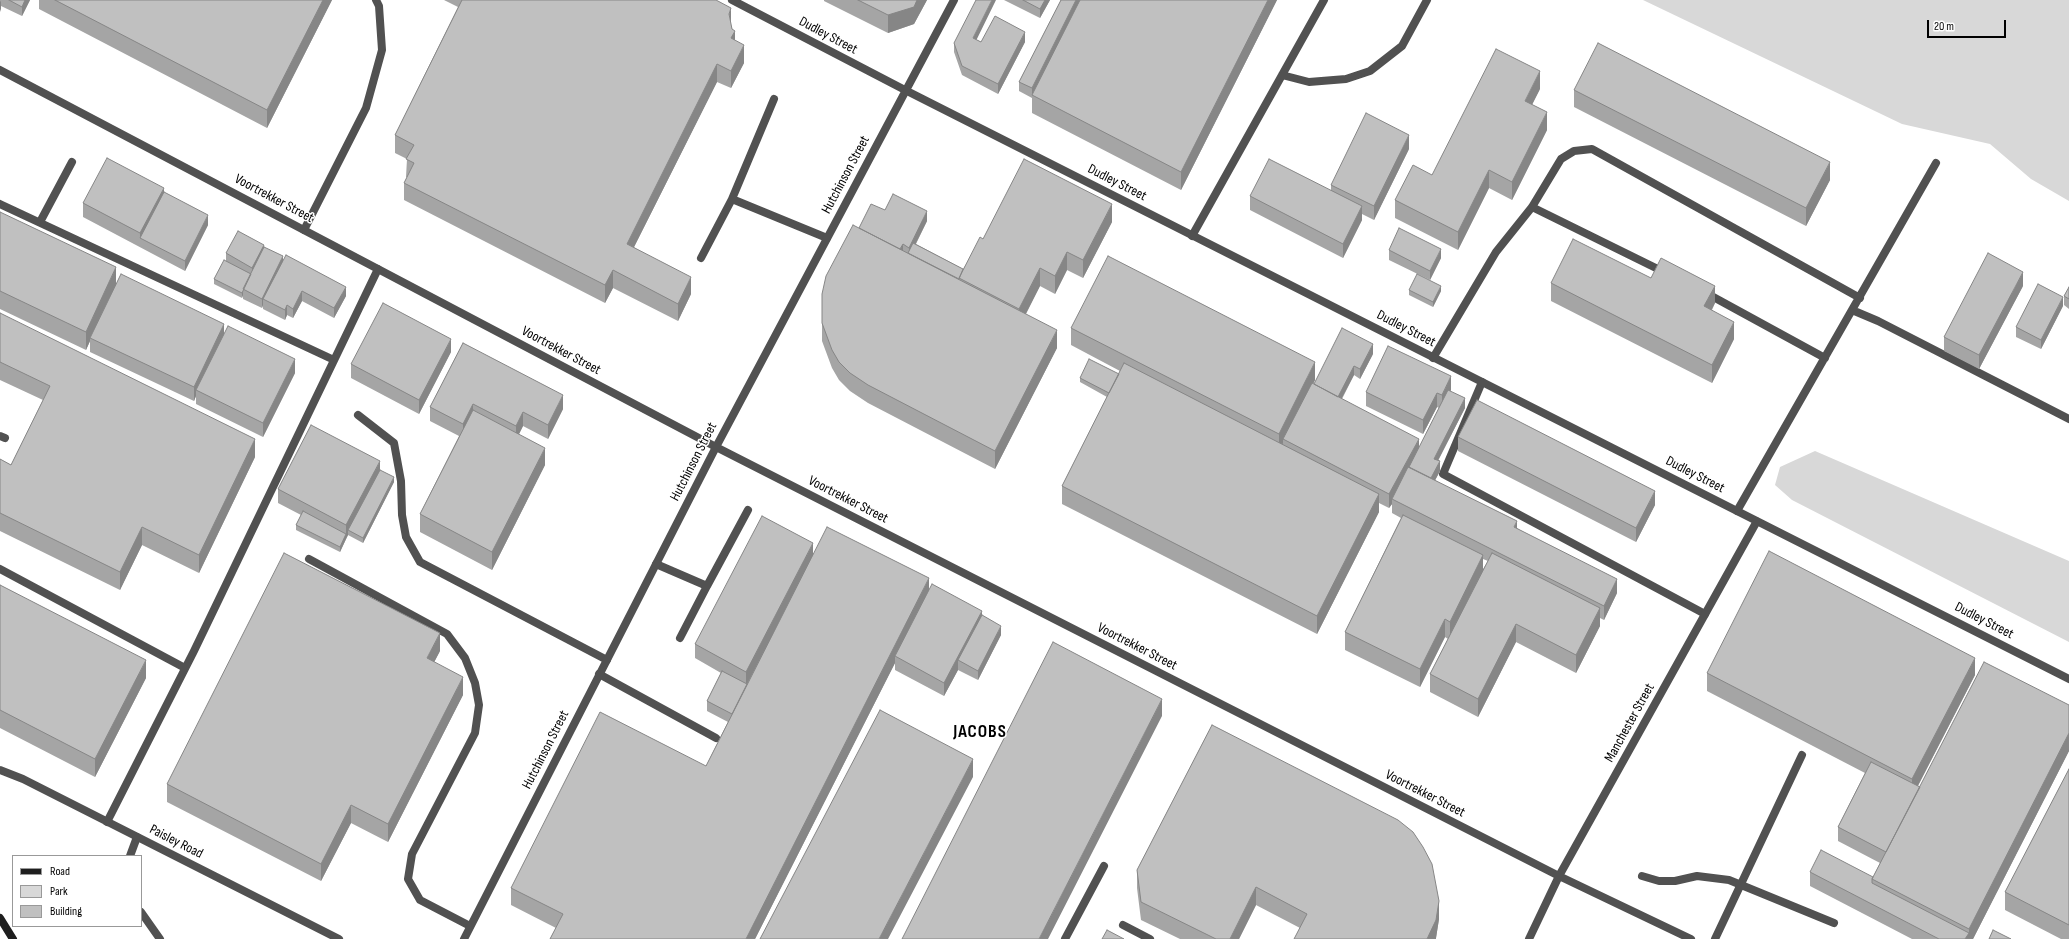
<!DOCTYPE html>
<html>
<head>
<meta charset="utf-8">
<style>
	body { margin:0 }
	#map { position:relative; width:2069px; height:939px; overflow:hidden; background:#fff; font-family:"Sofia Sans Condensed",sans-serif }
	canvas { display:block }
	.legend { position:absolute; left:12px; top:855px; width:130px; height:72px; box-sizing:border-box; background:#fff; border:1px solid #999; margin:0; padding:5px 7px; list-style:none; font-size:12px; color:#000 }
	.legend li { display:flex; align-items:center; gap:8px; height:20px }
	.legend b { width:20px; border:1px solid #999 }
	.scale { position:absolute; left:1927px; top:20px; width:79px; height:18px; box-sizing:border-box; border:2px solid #000; border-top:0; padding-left:5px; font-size:12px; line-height:14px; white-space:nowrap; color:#000; -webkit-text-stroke:3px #fff; paint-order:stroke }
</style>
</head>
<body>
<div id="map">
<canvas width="2069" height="939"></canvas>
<ul class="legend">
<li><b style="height:5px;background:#1e1e1e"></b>Road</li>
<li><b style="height:11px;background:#d8d8d8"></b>Park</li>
<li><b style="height:11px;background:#c0c0c0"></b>Building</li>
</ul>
<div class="scale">20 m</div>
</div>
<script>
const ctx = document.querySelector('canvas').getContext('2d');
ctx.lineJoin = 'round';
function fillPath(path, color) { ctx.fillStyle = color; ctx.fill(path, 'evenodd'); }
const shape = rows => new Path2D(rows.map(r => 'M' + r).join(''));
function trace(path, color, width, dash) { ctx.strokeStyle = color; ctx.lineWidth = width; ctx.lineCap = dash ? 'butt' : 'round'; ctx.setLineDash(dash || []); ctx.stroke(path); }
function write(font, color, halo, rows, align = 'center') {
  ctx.font = font + ' "Sofia Sans Condensed",sans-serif'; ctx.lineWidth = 3; ctx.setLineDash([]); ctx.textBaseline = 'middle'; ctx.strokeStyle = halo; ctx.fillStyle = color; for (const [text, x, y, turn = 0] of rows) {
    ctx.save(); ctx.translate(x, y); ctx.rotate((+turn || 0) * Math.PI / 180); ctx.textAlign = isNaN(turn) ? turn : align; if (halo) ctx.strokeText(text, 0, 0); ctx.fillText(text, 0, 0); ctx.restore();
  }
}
const green = shape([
	[1643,0,2069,0,2069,201,2031,179,1990,144,1902,124],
	[1815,451,2069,561,2069,642,1792,500,1775,485,1780,467]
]);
const lane = shape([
	[1282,75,1309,82,1346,79,1370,71,1402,46,1427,0],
	[732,199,774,99],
	[0,204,334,360],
	[1532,207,1666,273],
	[40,222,72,162],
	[304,230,366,108,382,50,379,6,376,0],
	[1192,236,1324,0],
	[701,258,732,199,827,238],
	[1706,293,1825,358],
	[1852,310,1878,321,2069,419],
	[1433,358,1496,252,1532,207,1561,159,1574,151,1592,149,1860,298],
	[1482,382,1443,474,1705,614],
	[358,415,394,443,401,481,402,515,406,537,420,562,607,660],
	[0,436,5,438],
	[1737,511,1936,163],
	[309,559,447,634,465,658,475,683,479,705,475,733,412,854,408,879,420,900,470,926],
	[656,564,707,586,680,638],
	[0,569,185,668],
	[707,586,748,510],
	[599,674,716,738],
	[107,822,194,651,378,269],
	[130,856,137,837],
	[1642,876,1659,881,1675,881,1697,876,1729,880,1834,923],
	[141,912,160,939],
	[1123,925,1150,939],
	[1065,939,1104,866],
	[1715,939,1802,755]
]);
const street = shape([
	[732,0,905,90,2069,679],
	[0,70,716,447,1559,876,1691,939],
	[0,770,23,779,339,939],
	[464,939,716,447,954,0],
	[1529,939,1559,876,1757,521]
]);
const secondary = shape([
	[0,918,13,939]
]);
const wall = shape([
	[0,0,30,0,22,16,1,6,1,9],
	[39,0,332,0,267,128,39,9],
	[444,0,716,0,731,25,735,40,744,63,731,88,717,82,634,247,691,294,678,321,613,288,605,303,404,200,404,183,407,177,406,177,407,159,395,153,395,135,458,7],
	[824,0,927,0,914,24,888,33,824,1],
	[1004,0,1050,0,1040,18],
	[1061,0,1277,0,1181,190,1032,113,1032,97,1032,98,1019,91,1019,82],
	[977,40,981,42,1025,42,998,94,962,75,954,52,954,43],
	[1540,89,1532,104,1547,130,1512,200,1489,188,1458,250,1395,218,1395,200,1432,175],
	[1574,90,1830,180,1806,226,1574,107],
	[1409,149,1374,220,1362,214,1362,220,1343,258,1250,210,1250,196,1331,190,1331,185],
	[164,192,208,225,185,271,83,217,83,203],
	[885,210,927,221,916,244,963,269,983,239,1112,222,1083,278,1067,270,1055,294,1040,286,1026,314,1057,348,995,469,868,403,850,391,839,380,832,368,822,341,822,294,859,228],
	[0,212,116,283,224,334,295,373,263,437,196,404,196,396,194,401,90,352,90,341,86,350,0,309],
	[264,247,283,261,346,296,334,318,302,301,293,318,287,315,285,320,263,309,263,305,262,308,243,299,243,295,242,298,214,284,214,279,226,261,226,253],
	[1389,250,1441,258,1430,280,1389,260],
	[1651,278,1715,303,1712,310,1734,339,1712,383,1551,301,1551,283],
	[2023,286,1979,369,1944,351,1944,337],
	[2069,287,2069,309,2064,305,2064,296],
	[1409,290,1441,291,1433,307,1409,295],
	[2063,306,2041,349,2016,337,2016,327],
	[0,313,255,457,199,573,142,545,120,590,0,531,0,459,11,465,43,400,0,380],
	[1071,328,1315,380,1313,384,1314,384,1373,354,1360,379,1354,375,1342,399,1419,448,1439,408,1437,407,1423,434,1366,406,1366,392,1451,390,1450,391,1465,408,1438,461,1440,471,1435,480,1517,528,1617,593,1604,620,1600,618,1600,626,1576,673,1516,642,1478,717,1430,692,1430,674,1448,639,1445,637,1420,687,1345,650,1345,632,1401,518,1392,513,1392,504,1389,508,1379,503,1379,512,1317,634,1062,504,1062,486,1107,397,1080,382,1080,378,1119,374,1120,371,1071,345],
	[1483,559,1488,561,1483,569],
	[463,343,563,409,548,439,523,426,519,434,545,465,492,570,420,532,420,514,459,436,430,421,430,407],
	[451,352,419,414,351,378,351,364],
	[1458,437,1655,505,1636,542,1458,451],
	[380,470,394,482,363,543,348,535,340,552,296,530,296,525,301,515,278,503,278,489],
	[813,554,929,591,982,615,1001,635,978,680,958,670,944,696,895,670,895,663,755,939,550,939,556,928,511,905,511,888,706,766,728,722,707,711,707,701,721,673,695,658,695,644],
	[0,585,146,678,95,777,0,728],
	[440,651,434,662,463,695,388,842,351,823,321,881,167,802,167,784],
	[1707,673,1975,675,1918,786,1920,787,2069,705,2069,751,1973,939,1912,939,1810,886,1810,872,1873,877,1880,863,1838,841,1838,827,1865,773,1707,691],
	[1212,725,1439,919,1436,938,1300,928,1256,905,1239,939,1180,939,1141,920,1137,888,1137,870],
	[2069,769,2069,939,2061,939,2005,910,2005,892]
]);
const shadedWall = shape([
	[1,0,1,9,0,12,0,2],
	[25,0,30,0,22,16,22,7],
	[323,0,332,0,267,128,267,110],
	[917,0,927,0,914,24,888,33,888,15],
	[992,0,996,0,973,47,973,38],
	[1045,0,1050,0,1040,18,1040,9],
	[1076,0,1081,0,1032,95,1032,98,1032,88],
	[1268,0,1277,0,1181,190,1181,172],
	[731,8,731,26,729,14],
	[735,31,735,49,731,38],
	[1025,32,1025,42,998,94,998,84],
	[744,45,744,63,731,88,731,71],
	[717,64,717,82,627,261,627,244],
	[1540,71,1540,89,1525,119,1525,101],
	[1547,112,1547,130,1512,200,1512,182],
	[1409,135,1409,149,1374,220,1374,206],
	[1830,162,1830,180,1806,226,1806,208],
	[1489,170,1489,188,1458,250,1458,232],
	[164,188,164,202,140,238,140,247,140,233],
	[1112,204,1112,222,1083,278,1083,260],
	[1362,206,1362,220,1343,258,1343,244],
	[927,211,927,221,909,257,909,248],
	[208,215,208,225,185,271,185,261],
	[903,244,903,254,897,256],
	[264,245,264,255,252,277,252,268],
	[1441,249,1441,258,1430,280,1430,271],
	[1067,252,1067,270,1055,294,1055,276],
	[283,256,283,266,263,299,263,305,262,308,262,299],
	[116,267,116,285,90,338,90,341,86,350,86,332],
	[1040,268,1040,286,1019,327,1019,309],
	[613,270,613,288,605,303,605,285],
	[2023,272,2023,286,1979,369,1979,355],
	[691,277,691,294,678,321,678,304],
	[1441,286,1441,291,1433,307,1433,302],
	[1715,286,1715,303,1704,324,1704,306],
	[346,287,346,296,334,318,334,308],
	[243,290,243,295,242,298,242,293],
	[302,291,302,301,293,318,293,309],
	[2063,297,2063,306,2041,349,2041,340],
	[287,305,287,315,285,320,285,310],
	[1734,322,1734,339,1712,383,1712,365],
	[224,324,224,338,196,390,196,396,194,401,194,387],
	[1057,330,1057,348,995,469,995,451],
	[451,339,451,352,419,414,419,400],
	[1373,344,1373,354,1360,379,1360,369],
	[295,359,295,373,263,437,263,423],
	[1315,362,1315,380,1285,440,1283,439,1283,443,1279,452,1279,434],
	[1354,366,1354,375,1336,409,1336,400],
	[1451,376,1451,390,1442,409,1442,395],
	[1437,393,1437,407,1423,434,1423,420],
	[563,395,563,409,548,439,548,425],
	[1465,398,1465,408,1434,468,1434,459],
	[473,404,473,418,463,438,463,424],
	[523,412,523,426,516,440,516,426],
	[255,439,255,457,199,573,199,555],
	[1419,439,1419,452,1392,499,1392,504,1389,508,1389,494],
	[545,448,545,465,492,570,492,552],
	[380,461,380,474,348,530,348,535,346,539,346,525],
	[1440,461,1440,471,1429,492,1429,482],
	[394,477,394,482,363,543,363,538],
	[1655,491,1655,505,1636,542,1636,528],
	[1379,494,1379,512,1317,634,1317,616],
	[1517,521,1517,535,1514,527],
	[142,527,142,545,120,590,120,572],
	[346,534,346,539,340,552,340,547],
	[813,543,813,557,746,686,746,672],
	[1483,555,1483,573,1450,640,1450,622],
	[929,578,929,596,895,656,895,663,755,939,746,939],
	[1617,579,1617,593,1604,620,1604,606],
	[1600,608,1600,626,1576,673,1576,655],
	[982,611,982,625,958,660,958,670,944,696,944,683],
	[1445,619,1445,637,1420,687,1420,669],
	[1516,624,1516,642,1478,717,1478,699],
	[1001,626,1001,635,978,680,978,671],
	[440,633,440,651,427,676,427,658],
	[1975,658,1975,675,1912,797,1912,779],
	[146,660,146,678,95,777,95,759],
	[463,677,463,695,388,842,388,824],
	[1162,699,1162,716,1048,939,1039,939],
	[2069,733,2069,751,1973,939,1965,939,1969,933,1969,929],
	[973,759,973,777,888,939,879,939],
	[351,805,351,823,321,881,321,864],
	[1256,887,1256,905,1239,939,1230,939],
	[1439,901,1439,919,1436,938,1436,939,1427,939]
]);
const building = shape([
	[9,0,25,0,22,7,9,0],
	[55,0,323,0,267,110,55,0],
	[462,0,716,0,731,8,729,14,732,29,735,31,731,38,744,45,731,71,717,64,627,244,691,277,678,304,613,270,605,285,404,183,414,163,406,159,414,145,395,135,462,0],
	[858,0,917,0,914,7,888,15,858,0],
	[976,0,992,0,973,38,981,42,995,16,1025,32,998,84,962,66,954,43,976,0],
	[1023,0,1045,0,1040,9,1023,0],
	[1061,0,1076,0,1032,88,1019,82,1061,0],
	[1080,0,1268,0,1181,172,1032,95,1080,0],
	[1598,43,1830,162,1806,208,1574,90,1598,43],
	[1496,49,1540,71,1525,101,1547,112,1512,182,1489,170,1458,232,1395,200,1413,165,1432,175,1496,49],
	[1366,113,1409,135,1374,206,1331,185,1366,113],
	[107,158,164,188,140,233,83,203,107,158],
	[1024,159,1112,204,1083,260,1067,252,1055,276,1040,268,1019,309,959,278,980,237,983,239,1024,159],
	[1269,159,1362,206,1343,244,1250,196,1269,159],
	[164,192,208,215,185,261,140,238,164,192],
	[893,194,927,211,909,248,903,244,900,249,859,228,871,204,885,210,893,194],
	[0,212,116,267,86,332,0,291,0,212],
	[853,225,1057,330,995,451,868,385,850,373,839,362,832,350,822,323,822,294,826,276,853,225],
	[1399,228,1441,249,1430,271,1389,250,1399,228],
	[238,231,264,245,252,268,226,253,238,231],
	[1573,239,1651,278,1661,258,1715,286,1704,306,1734,322,1712,365,1551,283,1573,239],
	[913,243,963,269,959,279,908,253,913,243],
	[264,247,283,256,262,299,243,289,264,247],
	[1988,253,2023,272,1979,355,1944,337,1988,253],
	[286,255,346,287,334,308,302,291,293,309,287,305,285,310,263,299,286,255],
	[1108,256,1315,362,1279,434,1071,328,1108,256],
	[224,260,251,274,242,293,214,279,224,260],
	[121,274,224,324,194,387,90,338,121,274],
	[1417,274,1441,286,1433,302,1409,290,1417,274],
	[2038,284,2063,297,2041,340,2016,327,2038,284],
	[2069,287,2069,299,2064,296,2069,287],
	[383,303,451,339,419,400,351,364,383,303],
	[0,313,255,439,199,555,142,527,120,572,0,513,0,459,11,465,50,386,0,362,0,313],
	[228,326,295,359,263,423,196,390,228,326],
	[1342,328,1373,344,1360,369,1354,366,1338,397,1314,384,1342,328],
	[463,343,563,395,548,425,523,412,516,426,473,404,463,424,430,407,463,343],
	[1388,346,1451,376,1442,395,1437,393,1423,420,1366,392,1388,346],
	[1089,359,1119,374,1109,393,1080,378,1089,359],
	[1124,363,1379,494,1317,616,1062,486,1124,363],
	[1312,383,1419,439,1389,494,1283,439,1312,383],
	[1448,390,1465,398,1434,459,1440,461,1431,478,1409,467,1448,390],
	[1477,400,1655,491,1636,528,1458,437,1477,400],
	[473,410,545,448,492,552,420,514,473,410],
	[311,425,380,461,346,525,278,489,311,425],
	[1408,467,1517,521,1514,527,1617,579,1604,606,1392,499,1408,467],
	[380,470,394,477,363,538,348,530,380,470],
	[303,511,346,534,340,547,296,525,303,511],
	[1403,515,1483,555,1450,622,1445,619,1420,669,1345,632,1403,515],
	[762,516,813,543,746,672,695,644,762,516],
	[827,527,929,578,746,939,550,939,563,914,511,888,600,712,706,766,827,527],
	[1769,551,1975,658,1912,779,1707,673,1769,551],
	[284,553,440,633,427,658,463,677,388,824,351,805,321,864,167,784,284,553],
	[1492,553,1600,608,1576,655,1516,624,1478,699,1430,674,1492,553],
	[932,584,982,611,944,683,895,656,932,584],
	[0,585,146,660,95,759,0,710,0,585],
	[982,615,1001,626,978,671,958,660,982,615],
	[1053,642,1162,699,1039,939,902,939,1053,642],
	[1984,662,2069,705,2069,733,1969,929,1872,879,1984,662],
	[722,671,747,684,732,714,707,701,722,671],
	[880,710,973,759,879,939,760,939,880,710],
	[1212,725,1398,820,1413,832,1423,847,1432,864,1439,901,1436,920,1427,939,1294,939,1307,914,1256,887,1230,939,1216,939,1141,902,1137,870,1212,725],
	[1871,762,1920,787,1886,852,1838,827,1871,762],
	[2069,769,2069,925,2005,892,2069,769],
	[1821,850,1873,877,1872,879,1872,883,1969,933,1965,939,1939,939,1810,872,1821,850],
	[1107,930,1124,939,1102,939,1107,930],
	[1993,930,2011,939,1989,939,1993,930]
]);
const streetNames = [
	["Dudley Street",828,36,28],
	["Hutchinson Street",846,175,-62],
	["Dudley Street",1117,183,27],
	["Voortrekker Street",274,199,28],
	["Dudley Street",1406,329,27],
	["Voortrekker Street",561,351,28],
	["Hutchinson Street",694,462,-63],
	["Dudley Street",1695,475,27],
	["Voortrekker Street",848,500,27],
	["Dudley Street",1984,621,27],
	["Voortrekker Street",1137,647,27],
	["Manchester Street",1630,723,-61],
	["Hutchinson Street",546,750,-63],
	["Voortrekker Street",1425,794,27],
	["Paisley Road",176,842,27]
];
const districtNames = [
	["JACOBS",980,732]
];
fillPath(green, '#d8d8d8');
trace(lane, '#515151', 8);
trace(street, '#515151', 8);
trace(secondary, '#1e1e1e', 8);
fillPath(wall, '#a5a5a5');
fillPath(shadedWall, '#868686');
fillPath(building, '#c0c0c0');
trace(building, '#868686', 1);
write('14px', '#000', '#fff', streetNames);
ctx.letterSpacing = '1px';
write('bold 18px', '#000', '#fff', districtNames);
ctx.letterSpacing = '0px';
</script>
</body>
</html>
